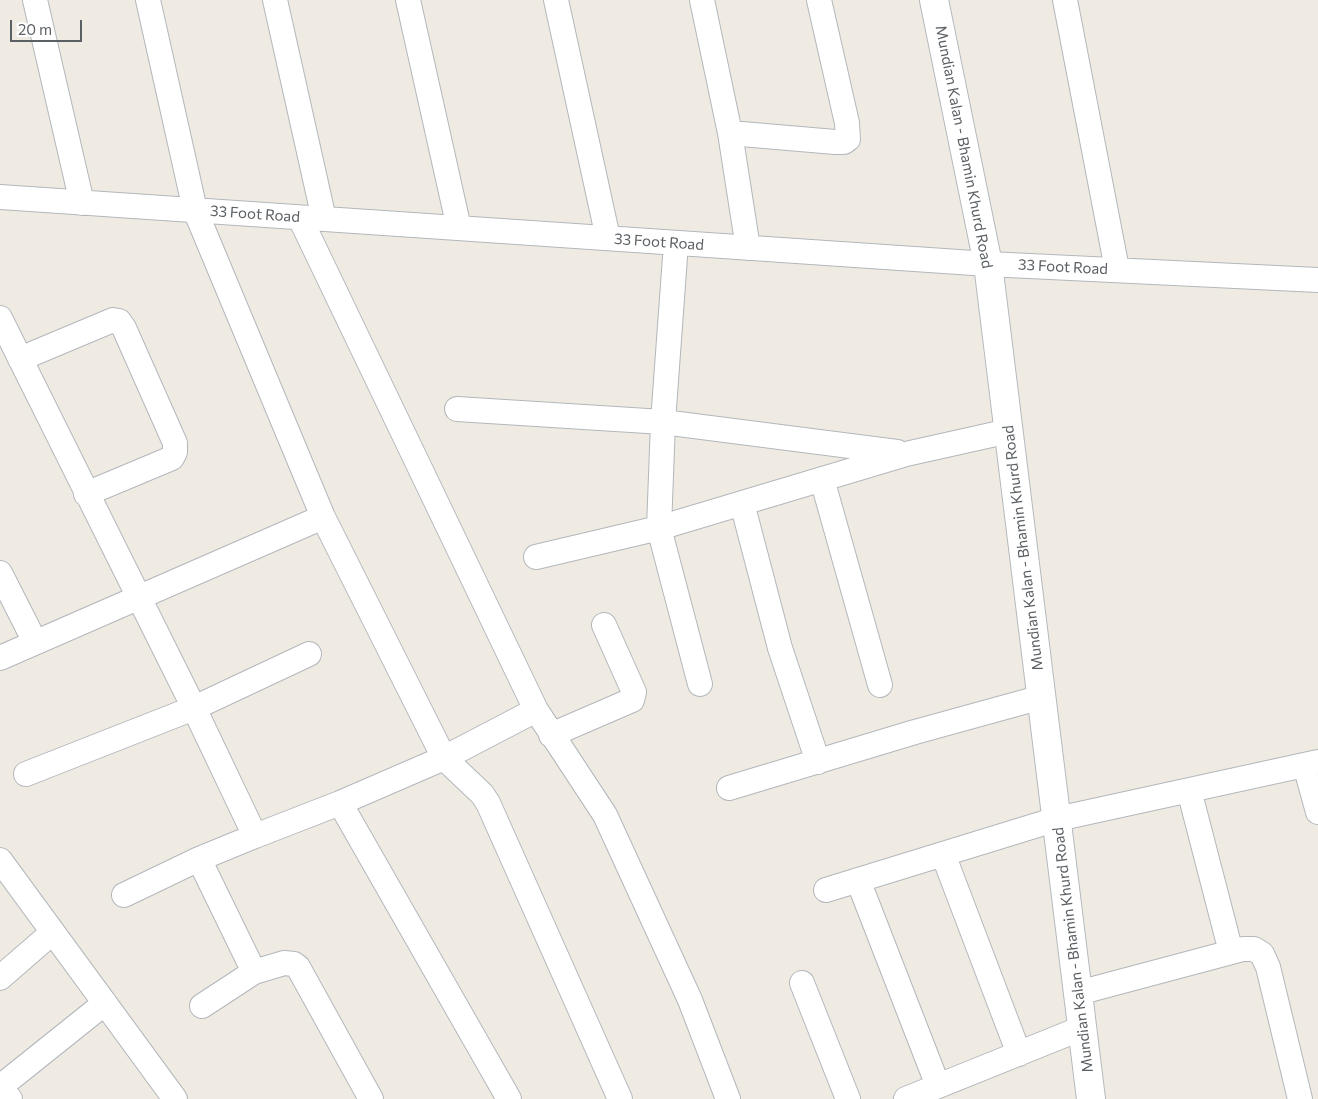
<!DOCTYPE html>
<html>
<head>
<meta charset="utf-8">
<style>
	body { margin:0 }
	#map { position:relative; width:1318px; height:1099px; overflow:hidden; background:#efebe3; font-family:Commissioner,sans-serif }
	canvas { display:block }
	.scale { position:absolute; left:10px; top:20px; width:72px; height:22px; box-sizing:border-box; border:2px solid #5b6064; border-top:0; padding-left:6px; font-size:15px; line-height:18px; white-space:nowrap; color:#5b6064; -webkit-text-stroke:4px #fff; paint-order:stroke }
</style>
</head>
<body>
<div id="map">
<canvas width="1318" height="1099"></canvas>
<div class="scale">20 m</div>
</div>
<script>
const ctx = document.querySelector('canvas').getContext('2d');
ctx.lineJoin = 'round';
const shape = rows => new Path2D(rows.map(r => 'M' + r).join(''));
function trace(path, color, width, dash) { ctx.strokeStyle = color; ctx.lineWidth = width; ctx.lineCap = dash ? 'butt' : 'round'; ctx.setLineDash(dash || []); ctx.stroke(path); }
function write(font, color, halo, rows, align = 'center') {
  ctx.font = font + ' Commissioner,sans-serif'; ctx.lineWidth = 4; ctx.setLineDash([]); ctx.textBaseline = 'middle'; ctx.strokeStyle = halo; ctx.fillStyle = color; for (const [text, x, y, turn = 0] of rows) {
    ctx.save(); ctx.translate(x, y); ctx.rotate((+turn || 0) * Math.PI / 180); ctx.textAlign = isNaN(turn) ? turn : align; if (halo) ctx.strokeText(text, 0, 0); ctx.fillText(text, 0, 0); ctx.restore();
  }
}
const street = shape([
	[35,0,82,203],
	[148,0,195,210,323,517,444,758,482,794,488,803,620,1099],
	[275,0,324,219],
	[408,0,459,228],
	[556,0,608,238],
	[702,0,730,133,748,248],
	[1065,0,1117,269],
	[730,133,835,142,844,142,848,139,847,123,819,0],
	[0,197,988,264,1318,280],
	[300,218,536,710,605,815,690,1000,728,1099],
	[676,243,663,422,659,528,906,454,1009,431],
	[0,318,194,708,255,836,340,803,509,1099],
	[20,359,113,320,119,321,124,328,175,443,175,452,172,458,86,494],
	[457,409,663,422,897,452],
	[822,479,880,685],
	[742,503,780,648,818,762],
	[536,557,659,528,700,684],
	[0,573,35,642],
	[0,658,323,517],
	[551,735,632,700,634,692,604,625],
	[1305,765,1318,812],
	[26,774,194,708,309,654],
	[729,788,915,732,1042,697],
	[1189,790,1231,952],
	[340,803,444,758,536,710],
	[943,854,1019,1054],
	[199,859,254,972],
	[0,860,175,1099],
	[858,880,938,1086],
	[826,890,1057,819,1318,762],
	[124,895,199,859,255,836],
	[0,978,53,932],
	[802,983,848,1099],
	[1078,993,1243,949,1254,949,1262,954,1268,967,1300,1099],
	[202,1006,254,972,284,963,294,964,298,967,371,1099],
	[10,1099,0,1087,105,1003],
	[906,1099,1082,1028]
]);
const secondary = shape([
	[934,0,988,264,1091,1099]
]);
const streetNames = [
	["Mundian Kalan - Bhamin Khurd Road",964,147,79],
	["33 Foot Road",255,214,4],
	["33 Foot Road",659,242,4],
	["33 Foot Road",1063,267,3],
	["Mundian Kalan - Bhamin Khurd Road",1023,548,-97],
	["Mundian Kalan - Bhamin Khurd Road",1073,950,-97]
];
trace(street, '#b3b7bb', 26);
trace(secondary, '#b4b9be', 30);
trace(street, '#fff', 24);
trace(secondary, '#fff', 28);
write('15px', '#5b6064', '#fff', streetNames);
</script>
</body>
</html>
